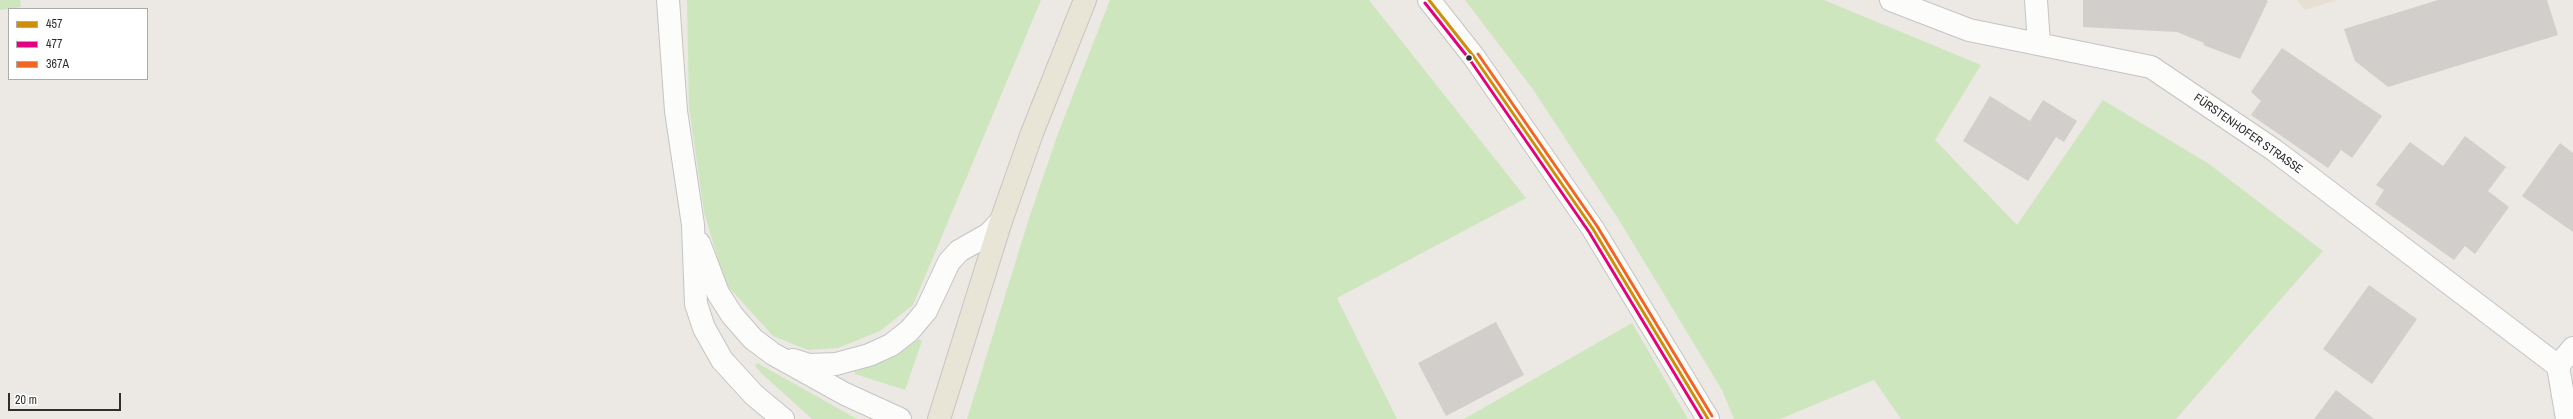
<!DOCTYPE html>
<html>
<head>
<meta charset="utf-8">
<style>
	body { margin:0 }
	#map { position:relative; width:2573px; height:419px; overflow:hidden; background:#ece8e4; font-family:"Archivo Narrow",sans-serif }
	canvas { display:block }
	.legend { position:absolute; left:8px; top:8px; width:140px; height:72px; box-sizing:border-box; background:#fff; border:1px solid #ababab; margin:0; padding:5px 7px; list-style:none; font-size:12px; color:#2e2e2e }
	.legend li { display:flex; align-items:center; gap:8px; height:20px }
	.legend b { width:20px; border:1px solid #ababab }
	.scale { position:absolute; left:8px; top:393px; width:113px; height:18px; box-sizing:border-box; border:2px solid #2e2e2e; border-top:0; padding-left:5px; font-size:12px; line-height:14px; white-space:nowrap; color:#2e2e2e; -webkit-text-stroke:3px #fff; paint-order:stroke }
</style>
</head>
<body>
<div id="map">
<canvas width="2573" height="419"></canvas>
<ul class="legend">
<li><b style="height:5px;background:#cf8e09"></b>457</li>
<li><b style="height:5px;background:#e5007d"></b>477</li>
<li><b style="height:5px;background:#f26522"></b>367A</li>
</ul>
<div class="scale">20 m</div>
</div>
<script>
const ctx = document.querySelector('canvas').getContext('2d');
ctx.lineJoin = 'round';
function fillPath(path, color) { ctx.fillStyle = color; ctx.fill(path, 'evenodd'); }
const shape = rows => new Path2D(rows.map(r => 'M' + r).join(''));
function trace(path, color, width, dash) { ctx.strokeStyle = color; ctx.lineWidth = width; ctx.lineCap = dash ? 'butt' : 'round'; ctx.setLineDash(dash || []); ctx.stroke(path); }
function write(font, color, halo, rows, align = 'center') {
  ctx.font = font + ' "Archivo Narrow",sans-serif'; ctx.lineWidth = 3; ctx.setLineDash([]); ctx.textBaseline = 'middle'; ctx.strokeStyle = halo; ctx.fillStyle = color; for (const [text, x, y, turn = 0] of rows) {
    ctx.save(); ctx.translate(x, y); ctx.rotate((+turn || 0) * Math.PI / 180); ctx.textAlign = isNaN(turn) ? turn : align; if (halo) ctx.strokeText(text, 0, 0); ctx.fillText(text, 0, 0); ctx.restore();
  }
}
const education = shape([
	[2297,0,2337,0,2305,10]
]);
const green = shape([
	[0,0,20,0,21,7,0,10],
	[687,0,1041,0,913,305,880,331,838,348,808,350,773,336,725,283,704,212,689,107],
	[1110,0,1369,0,1526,198,1337,298,1397,419,967,419,1030,215,1059,131],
	[1465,0,1824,0,1981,65,1935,140,2017,225,2103,100,2209,164,2323,251,2176,419,1901,419,1874,380,1780,419,1734,419,1722,390,1619,220,1532,88],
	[1632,323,1688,419,1464,419],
	[919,339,922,341,905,390,855,374,855,371,887,360],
	[757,363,761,365,857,419,812,419,761,373,755,366]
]);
const building = shape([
	[2083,0,2266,0,2268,1,2240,59,2203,45,2204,43,2177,32,2083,27],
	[2438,0,2547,0,2558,35,2388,87,2355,61,2344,29],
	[2282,48,2382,116,2352,158,2341,150,2328,168,2251,115,2261,101,2251,92],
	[1990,96,2030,121,2043,100,2077,121,2064,142,2056,137,2028,181,1963,141],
	[2465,136,2506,167,2488,191,2509,207,2475,254,2465,246,2454,260,2375,204,2384,190,2376,185,2410,142,2443,166],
	[2560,143,2573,153,2573,232,2522,196],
	[2369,285,2417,319,2372,384,2323,349],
	[1496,322,1524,375,1446,416,1418,363],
	[2336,390,2374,419,2314,419]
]);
const street = shape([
	[1891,0,1969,30,2151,67,2274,150,2558,366],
	[2036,0,2039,44],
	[2567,419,2558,366,2573,348]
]);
const secondary = shape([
	[668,0,676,111,693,225,696,304,704,328,722,360,754,395,783,419],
	[1429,0,1474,57,1593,229,1708,419],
	[699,243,718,293,732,315,753,339,773,354,845,394,900,419],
	[793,360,809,365,836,364,869,355,891,345,909,331,926,311,949,262,959,251,989,234,1001,221]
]);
const primary = shape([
	[939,419,1001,221,1032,133,1085,0]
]);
const bus1 = shape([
	[1429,0,1474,57,1593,229,1708,419]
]);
const bus2 = shape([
	[1425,3,1470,60,1589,232,1702,419]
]);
const bus3 = shape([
	[1478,54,1597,226,1712,416]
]);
const markers = [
	[1469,58,3.5,"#2e2e2e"]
];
const streetNames = [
	["FÜRSTENHOFER STRASSE",2248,134,35]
];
fillPath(education, '#e6e0d3');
fillPath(green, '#cee6be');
fillPath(building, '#d1cecb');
trace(street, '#c5c4c5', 24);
trace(secondary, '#c5c4c5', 24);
trace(primary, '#c6c5c4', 24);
trace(street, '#fcfcfb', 22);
trace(secondary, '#fcfcfb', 22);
trace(primary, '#e8e4d6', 22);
trace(bus1, '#cf8e09', 3);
trace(bus2, '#e5007d', 3);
trace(bus3, '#f26522', 3);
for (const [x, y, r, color] of markers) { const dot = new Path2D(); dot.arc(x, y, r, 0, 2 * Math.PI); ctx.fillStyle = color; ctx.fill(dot); trace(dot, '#fff', 1.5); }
write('12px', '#2e2e2e', '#fff', streetNames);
</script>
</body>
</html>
